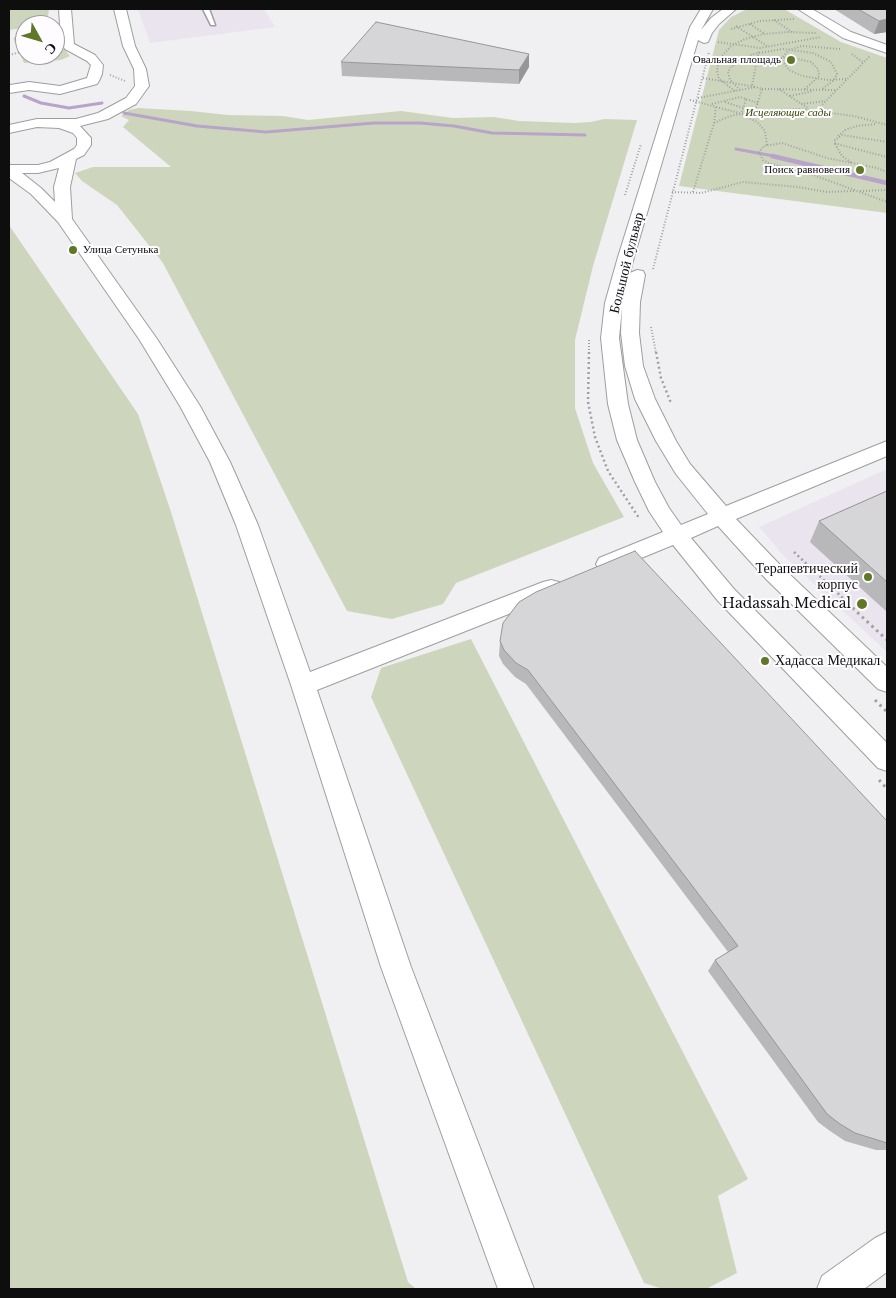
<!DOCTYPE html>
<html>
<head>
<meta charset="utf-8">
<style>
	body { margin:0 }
	#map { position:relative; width:896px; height:1298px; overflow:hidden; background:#f0eff2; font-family:"Libre Baskerville",serif }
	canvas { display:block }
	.frame { position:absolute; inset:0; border:10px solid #0e0e0f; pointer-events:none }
	.north { position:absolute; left:15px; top:15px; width:50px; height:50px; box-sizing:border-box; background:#fefcff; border:1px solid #9e9d9f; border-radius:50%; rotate:129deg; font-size:14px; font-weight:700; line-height:20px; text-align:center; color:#0e0e0f }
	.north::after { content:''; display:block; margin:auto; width:18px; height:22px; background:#617728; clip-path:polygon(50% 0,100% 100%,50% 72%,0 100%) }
</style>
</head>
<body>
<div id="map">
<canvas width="896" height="1298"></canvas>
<div class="frame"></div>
<div class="north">С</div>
</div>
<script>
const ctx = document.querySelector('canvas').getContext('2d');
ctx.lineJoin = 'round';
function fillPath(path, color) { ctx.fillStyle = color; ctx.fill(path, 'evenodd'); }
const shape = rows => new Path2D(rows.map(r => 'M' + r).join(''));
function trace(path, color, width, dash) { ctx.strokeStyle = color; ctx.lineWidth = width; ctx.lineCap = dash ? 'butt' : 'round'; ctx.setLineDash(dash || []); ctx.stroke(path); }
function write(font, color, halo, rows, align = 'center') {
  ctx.font = font + ' "Libre Baskerville",serif'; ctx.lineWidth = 4; ctx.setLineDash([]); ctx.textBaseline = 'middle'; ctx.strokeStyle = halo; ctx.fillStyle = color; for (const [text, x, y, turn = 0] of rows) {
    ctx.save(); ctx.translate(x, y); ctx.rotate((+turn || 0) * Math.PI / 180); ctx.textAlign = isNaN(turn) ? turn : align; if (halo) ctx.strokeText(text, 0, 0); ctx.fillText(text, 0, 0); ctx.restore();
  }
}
const built = shape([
	[138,9,264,9,275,27,150,43],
	[887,469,887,652,784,556,759,527]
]);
const green = shape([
	[9,9,49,9,47,25,25,25,25,30,23,28,9,30],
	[747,9,784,9,841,42,887,58,887,213,679,186,719,30,731,17],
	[25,35,25,55,55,55,55,48,64,49,70,56,61,60,24,63,13,38],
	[138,108,191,111,228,115,283,116,308,120,401,111,453,118,494,117,519,121,574,123,591,122,604,119,637,120,593,266,575,340,575,408,593,463,624,517,456,583,443,604,392,619,347,611,163,263,117,205,82,181,75,173,93,167,171,167,123,127,129,120,121,116,129,110],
	[9,225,138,414,171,512,408,1282,416,1289,9,1289],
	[471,639,748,1179,718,1196,737,1273,706,1289,663,1289,644,1283,371,697,381,668]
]);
const streamFar1 = shape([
	[24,96,41,103,69,108,102,103],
	[124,113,197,126,266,132,374,123,420,123,454,126,492,133,585,135],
	[736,149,779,157]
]);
const stream = shape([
	[772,156,887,183]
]);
const pathFar2 = shape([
	[774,20,792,32],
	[750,24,765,34],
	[736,26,767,46],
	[731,29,760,21,794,19],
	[718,42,760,48,821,37],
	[840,49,802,46,789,50,781,59,789,70,802,76,828,80,847,79],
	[852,54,864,63],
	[9,55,25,51],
	[757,61,789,57,811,62,818,69,819,76,805,89],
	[110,75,125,81],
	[703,78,756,87],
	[752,85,759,51],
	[762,89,836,90],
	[779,89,809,109],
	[740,90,730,80,728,72,731,67,753,54,783,49,813,53,831,62,837,74,834,80,822,89],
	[735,91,719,79,717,71,719,59,731,46,745,39,764,34,787,32,816,33],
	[790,96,813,91],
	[698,98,756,87,762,89,755,111],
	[746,99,758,103],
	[690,100,739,113,757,122,765,131,767,145],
	[725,102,743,108],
	[712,104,740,97,746,99,742,112],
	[801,104,825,101],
	[816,111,870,56],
	[714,123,716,106],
	[838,136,845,130,857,126,876,124],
	[887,142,842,135,835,140,835,143,841,145,887,157],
	[835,144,842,156,852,163],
	[887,172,877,168,827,158,782,143,764,146,759,152,763,160,768,163,808,173,887,202],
	[860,191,887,190],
	[672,192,701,193,743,182,798,187,827,192,854,191],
	[693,192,714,123,730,116,755,111,800,109,854,116,887,125],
	[625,195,641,144],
	[653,269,709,52],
	[651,327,656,353],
	[589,353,589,339]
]);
const pathFar1 = shape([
	[589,352,588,402,595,437,608,471,639,518],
	[656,352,661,378,671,403],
	[794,552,845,600]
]);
const path = shape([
	[843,599,887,640],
	[875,700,887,712],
	[879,780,887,789]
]);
const lane = shape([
	[203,9,209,9,215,25,211,25,203,9]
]);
const street = shape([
	[59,9,71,9,74,44,95,55,103,65,102,74,99,81,97,84,60,94,29,90,9,93,10,85,29,82,60,86,87,78,91,65,87,61,65,49,61,42,59,9],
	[114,9,126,9,135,46,146,69,149,86,136,104,108,119,80,126,91,138,91,145,84,155,76,159,70,187,72,219,157,339,200,406,230,462,258,525,310,672,543,582,551,580,559,582,562,588,559,594,317,690,411,967,534,1289,498,1289,381,967,291,685,236,525,210,462,180,406,139,339,58,222,31,194,9,178,9,165,38,165,50,162,74,149,77,145,77,138,73,133,59,128,37,127,9,133,9,125,37,119,76,119,98,113,126,98,135,86,134,69,123,46,114,9],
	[59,168,54,187,55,202,41,188,22,173,38,173,59,168],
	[701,9,713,9,701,30,711,18,723,9,736,9,719,24,712,33,708,42,704,43,698,40,634,257,630,273,637,270,643,271,645,275,640,302,639,333,643,366,655,399,676,441,690,464,726,506,887,441,887,456,736,519,782,567,887,667,887,692,878,689,766,579,718,526,691,538,734,589,887,743,887,771,878,768,718,601,673,545,607,572,599,570,596,564,599,558,663,532,649,511,635,482,617,440,608,404,601,338,605,303,618,257,690,27,701,9],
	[622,307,621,333,625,366,635,399,656,441,676,474,708,514,681,525,669,508,655,482,637,440,628,404,619,338,622,307],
	[798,9,812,9,851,32,887,45,887,53,843,38,798,9],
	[887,1232,887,1272,864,1289,817,1289,822,1276,875,1238,887,1232]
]);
const wall = shape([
	[834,9,887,9,887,32,874,34],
	[341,62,529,67,519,84,342,76],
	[887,491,887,612,810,542,819,521],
	[500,641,887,821,887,1150,876,1150,845,1141,830,1131,818,1122,708,971,715,960,728,952,526,684,515,677,503,664,499,656]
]);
const shadedWall = shape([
	[887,19,887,32,874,34,879,21],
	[529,54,529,67,519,84,519,70]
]);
const building = shape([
	[858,9,887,9,887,19,879,21,858,9],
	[376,22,529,54,519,70,341,62,376,22],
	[887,491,887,582,819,521,887,491],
	[635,551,887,821,887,1143,855,1133,840,1124,827,1114,715,960,738,946,528,670,516,663,504,650,500,641,503,623,519,602,536,592,635,551]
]);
const markers = [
	[791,60,5,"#617728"],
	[860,170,5,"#617728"],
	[73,250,5,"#617728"],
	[868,577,5,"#617728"],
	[862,604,6,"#617728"],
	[765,661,5,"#617728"]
];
const farPoinames = [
	["Овальная площадь",781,60],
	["Поиск равновесия",850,170],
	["Улица Сетунька",83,250,"left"]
];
const farParknames = [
	["Исцеляющие сады",788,113]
];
const streetNames = [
	["Большой бульвар",627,263,-76]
];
const poiNames = [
	["Терапевтический",858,569],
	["корпус",858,585],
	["Hadassah Medical",851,604],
	["Хадасса Медикал",775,661,"left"]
];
fillPath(built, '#eae4ee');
fillPath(green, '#cdd6bd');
trace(streamFar1, '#b8a4c8', 3);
trace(stream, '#b8a4c8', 4.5);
trace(lane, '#9e9da0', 3);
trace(street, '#9e9da0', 2);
trace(pathFar2, '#a09fa1', 2, [1, 2]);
trace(pathFar1, '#a09fa1', 2.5, [2, 3]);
trace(path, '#a09fa1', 3, [2.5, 4]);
fillPath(lane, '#fff');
fillPath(street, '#fff');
fillPath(wall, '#b8b7ba');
fillPath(shadedWall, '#969597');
fillPath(building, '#d6d5d8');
trace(building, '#969597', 1);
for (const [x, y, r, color] of markers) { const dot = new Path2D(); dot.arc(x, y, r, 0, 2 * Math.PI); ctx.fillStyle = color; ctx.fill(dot); trace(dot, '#fefcff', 2); }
write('11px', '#0e0e0f', '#fefcff', farPoinames, 'right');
write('italic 11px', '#334301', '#fefcff', farParknames);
write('14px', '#0e0e0f', '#fefcff', streetNames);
write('14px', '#0e0e0f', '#fefcff', poiNames, 'right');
</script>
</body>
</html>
